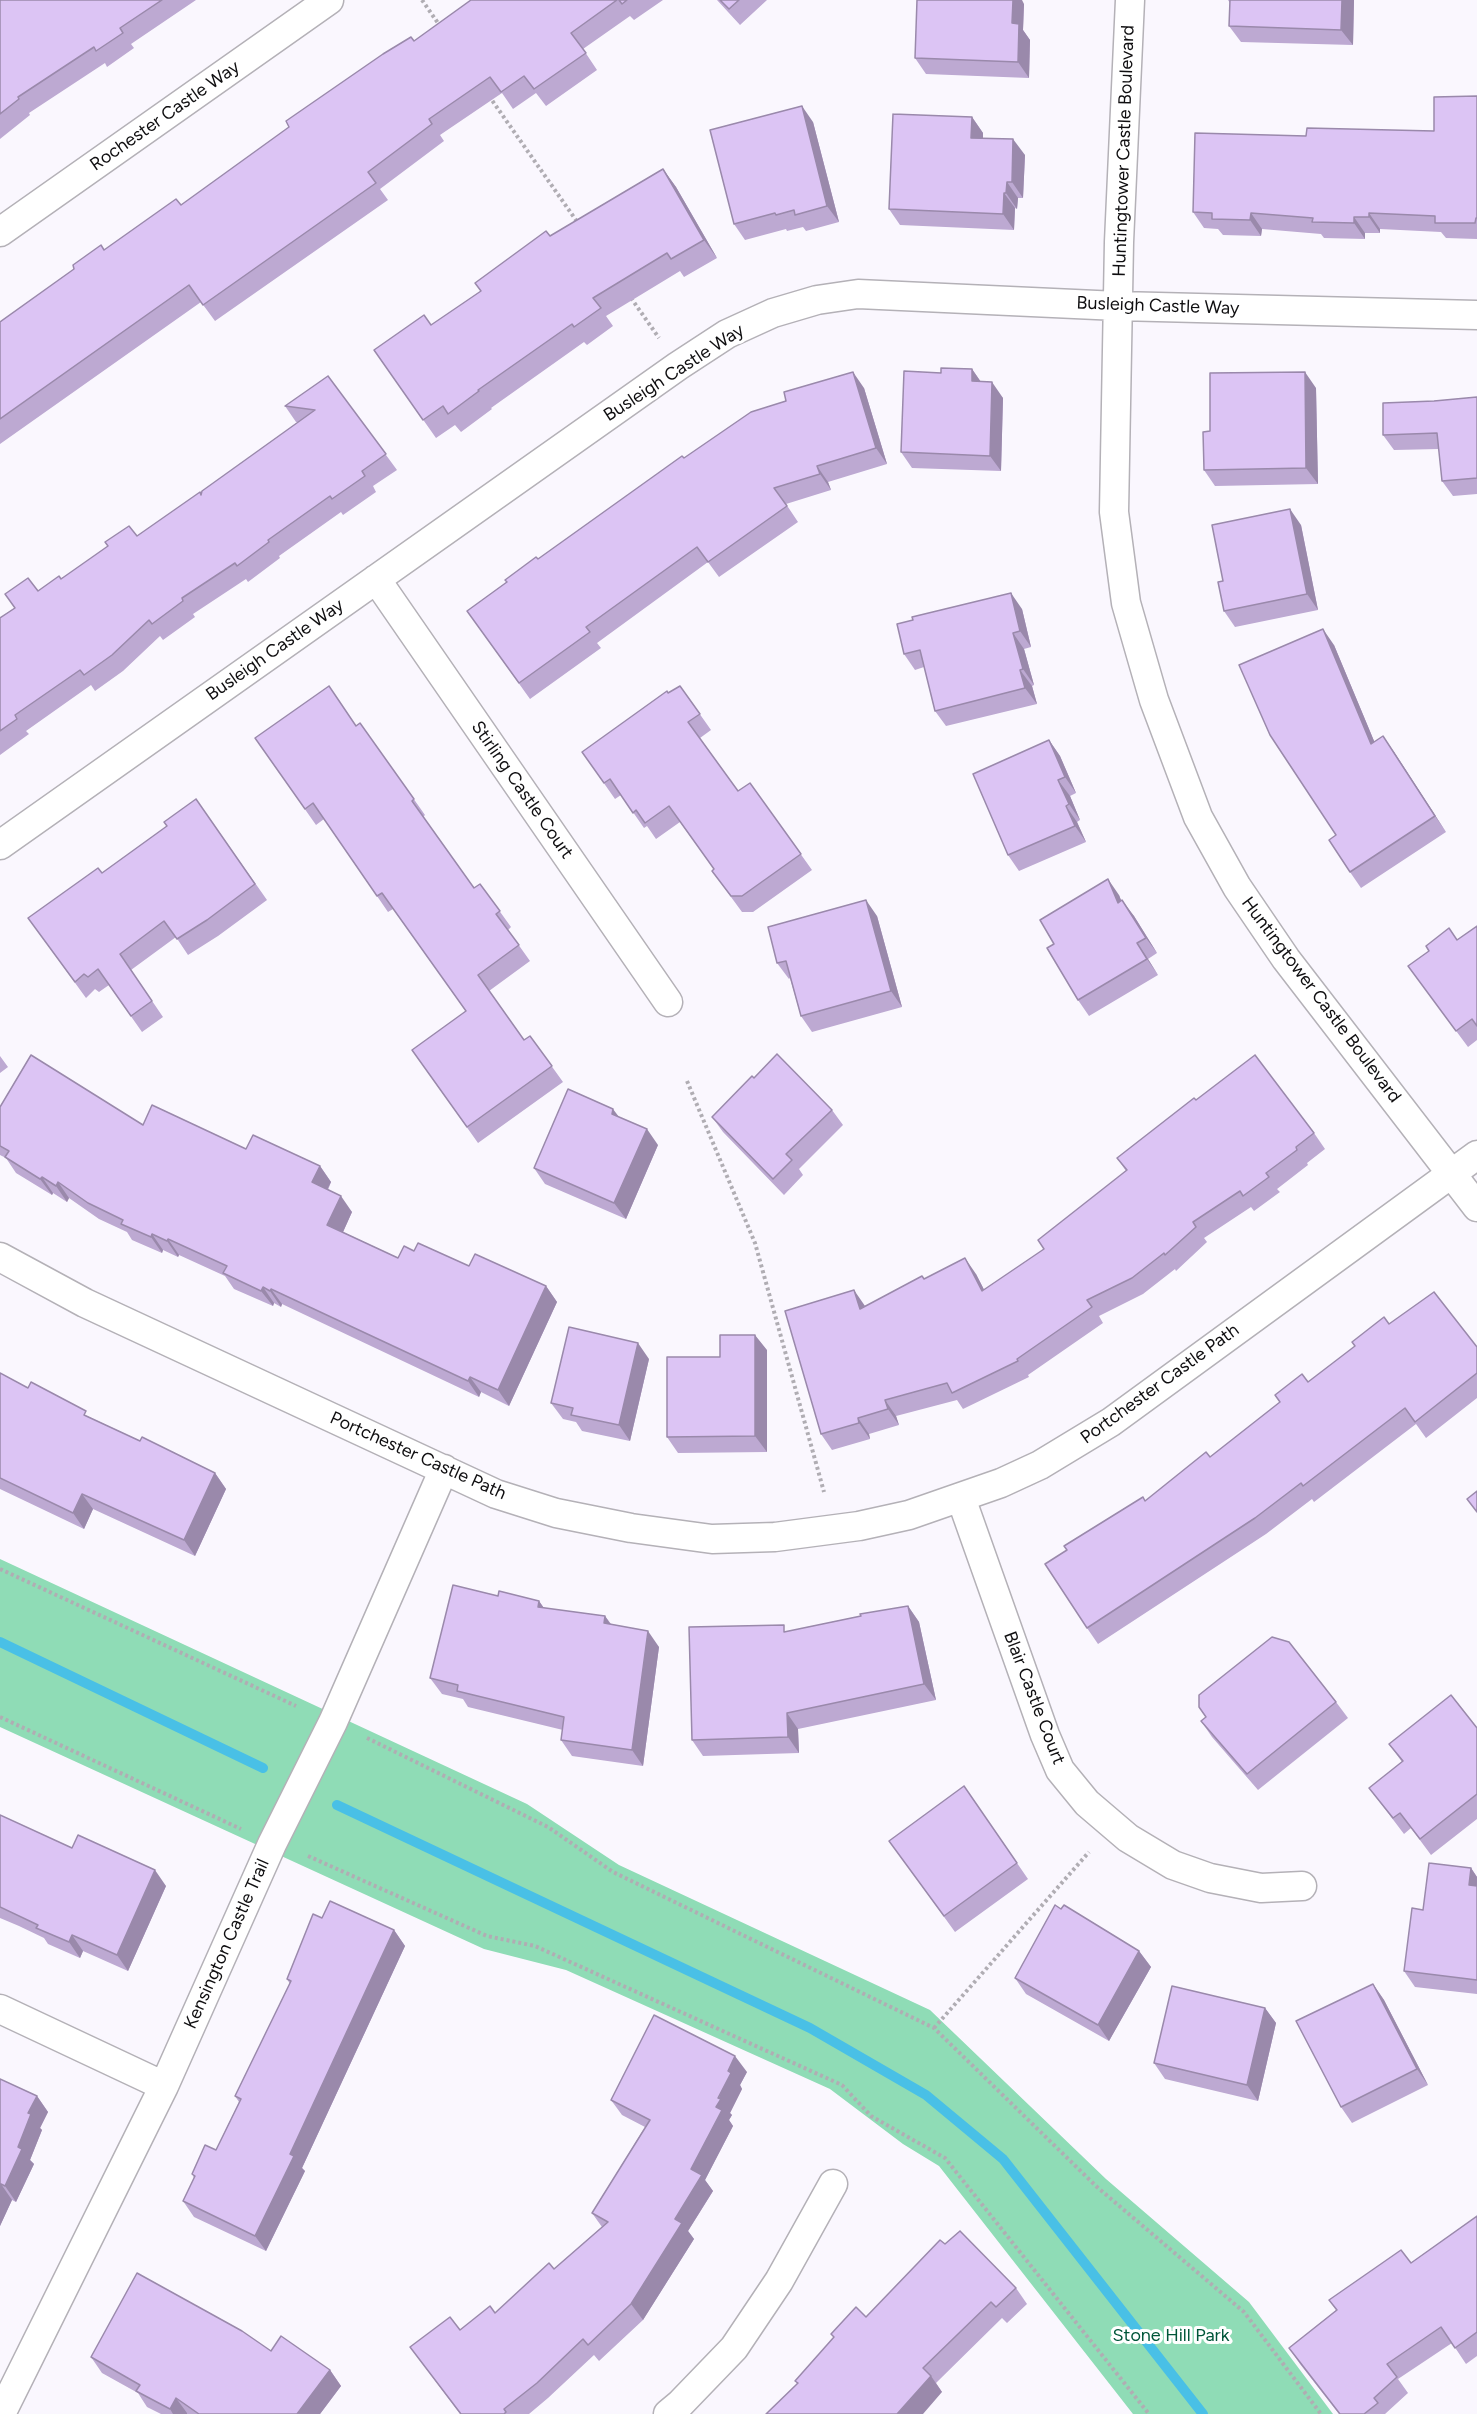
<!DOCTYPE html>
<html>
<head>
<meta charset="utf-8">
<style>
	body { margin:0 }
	canvas { display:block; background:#faf7fe }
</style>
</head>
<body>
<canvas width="1477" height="2414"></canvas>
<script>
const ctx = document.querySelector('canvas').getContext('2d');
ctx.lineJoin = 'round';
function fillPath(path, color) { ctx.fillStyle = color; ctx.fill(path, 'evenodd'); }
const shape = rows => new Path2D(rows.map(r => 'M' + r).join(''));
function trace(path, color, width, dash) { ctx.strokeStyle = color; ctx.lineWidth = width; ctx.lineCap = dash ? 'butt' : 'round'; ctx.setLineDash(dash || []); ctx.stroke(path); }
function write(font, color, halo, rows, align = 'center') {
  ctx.font = font + ' Figtree,sans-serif'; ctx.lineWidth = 6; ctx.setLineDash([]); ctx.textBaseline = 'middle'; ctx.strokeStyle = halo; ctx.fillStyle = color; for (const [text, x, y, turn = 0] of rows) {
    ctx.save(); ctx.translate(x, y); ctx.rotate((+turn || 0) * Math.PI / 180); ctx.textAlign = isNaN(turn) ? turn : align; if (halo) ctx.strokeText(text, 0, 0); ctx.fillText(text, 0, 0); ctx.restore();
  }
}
const green = shape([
	[0,1559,527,1804,619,1865,930,2010,1106,2179,1249,2302,1333,2414,1133,2414,939,2166,903,2144,830,2089,566,1970,484,1949,0,1727]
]);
const stream = shape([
	[0,1642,263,1768],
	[337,1805,810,2028,926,2095,1003,2159,1203,2414]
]);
const path = shape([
	[422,0,440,26],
	[489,96,578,223],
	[631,298,659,338],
	[687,1081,755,1243,824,1492],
	[0,1569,296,1706],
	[0,1717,241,1829],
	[367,1738,548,1827,613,1872,934,2028,1097,2187,1244,2312,1321,2414],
	[308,1856,487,1936,535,1946,842,2085,871,2116,945,2158,1149,2414],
	[934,2028,1089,1852]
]);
const street = shape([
	[1130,0,1119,242,1114,512,1126,603,1154,700,1198,817,1237,887,1286,959,1477,1207],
	[0,232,329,0],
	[376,579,668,1002],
	[0,845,678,366,727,334,773,313,817,300,858,294,1118,306,1477,315],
	[0,1257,85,1303,496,1494,556,1513,631,1528,712,1539,775,1537,859,1526,909,1515,1001,1483,1040,1465,1111,1422,1477,1155],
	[961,1498,1045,1735,1060,1770,1087,1803,1128,1838,1173,1865,1210,1878,1261,1888,1302,1886],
	[0,2009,164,2086],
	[1,2414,164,2086,272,1844,333,1722,444,1469],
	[668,2414,680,2404,734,2348,779,2281,833,2184]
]);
const wall = shape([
	[0,0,196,0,131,44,134,48,107,67,105,63,29,113,30,115,0,139],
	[471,0,663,0,634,20,630,16,583,49,597,70,546,106,536,93,513,109,502,93,440,135,444,141,380,189,388,200,215,321,201,302,0,444,0,322,104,250,181,205,414,41],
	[717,0,767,0,740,25],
	[1228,0,1354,0,1353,45,1241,42,1229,26,1230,3],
	[1024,4,1023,30,1030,40,1029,78,926,74,915,58],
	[1477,96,1477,239,1446,238,1441,232,1380,229,1380,233,1365,233,1365,239,1324,238,1321,234,1262,229,1261,236,1223,235,1218,229,1204,228,1193,212,1306,136,1434,131],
	[972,117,983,133,983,139,1025,155,1023,198,1018,198,1017,209,1015,208,1014,230,900,225,889,209],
	[813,122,839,222,806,231,803,227,787,231,786,229,745,240,734,224],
	[663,169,676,187,717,258,684,277,680,271,606,316,613,326,587,345,584,342,491,408,492,409,461,432,455,425,436,438,374,350,432,325,481,291,550,236],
	[972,369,981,382,1003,398,1001,471,912,468,901,452,941,373],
	[328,376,397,470,373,486,376,492,343,515,341,512,279,556,280,558,248,582,246,579,193,614,195,617,163,640,160,636,123,671,95,691,91,685,26,731,29,734,0,755,0,618,38,591,137,536,201,495,298,422,296,422,285,406],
	[864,388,887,464,828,482,831,490,786,504,798,522,719,577,708,562,597,643,601,648,530,699,467,611,538,559,684,458],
	[1316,388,1318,484,1215,486,1204,470,1210,431],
	[1477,397,1477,494,1453,496,1442,481,1439,449,1394,450,1383,435,1434,401],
	[1301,525,1318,610,1235,627,1224,611],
	[1022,609,1031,647,1024,649,1034,685,1032,686,1037,704,946,726,935,711,924,667,915,670,904,654],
	[1334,645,1374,741,1394,752,1446,832,1361,888,1350,872,1336,835],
	[680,686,711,730,700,738,738,791,750,783,812,870,753,912,742,912,712,871,714,869,680,822,656,839,647,826,644,828,621,795,615,799,582,752],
	[356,725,387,761,425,815,423,817,474,888,480,884,511,927,508,930,530,961,489,991,524,1040,530,1036,563,1082,478,1143,412,1050,466,1011,393,909,388,912,324,819,316,825,255,738],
	[1049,740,1060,756,1076,793,1070,796,1080,820,1077,822,1086,842,1019,871,1008,855],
	[196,799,267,900,218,936,188,955,176,937,131,970,163,1017,142,1032,109,985,99,992,95,989,86,998,28,918,102,873,167,826],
	[1119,895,1121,901,1134,916,1157,953,1148,959,1158,975,1089,1016,1078,1000,1054,944],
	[877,916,902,1007,812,1032,801,1016,790,978,789,979,777,963],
	[1477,926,1477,1040,1468,1047,1408,966,1429,951,1457,940],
	[0,1056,8,1067,0,1073],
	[754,1078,832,1110,843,1125,799,1169,803,1175,784,1195,723,1132,712,1117],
	[1196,1100,1314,1133,1325,1149,1307,1163,1308,1165,1277,1189,1280,1192,1254,1211,1251,1207,1204,1238,1207,1242,1176,1271,1175,1269,1143,1294,1099,1316,1103,1323,1028,1375,1029,1377,963,1409,957,1400,896,1416,899,1425,869,1434,870,1439,832,1450,821,1434,865,1306,976,1274,984,1290,1044,1249,1126,1171,1117,1158],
	[0,1107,143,1125,320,1166,331,1182,328,1190,352,1212,343,1232,398,1258,414,1251,546,1286,557,1302,509,1406,481,1392,479,1397,282,1304,281,1307,274,1303,273,1306,234,1289,225,1276,179,1255,178,1257,163,1250,162,1253,132,1240,127,1232,99,1219,69,1198,67,1202,53,1193,52,1195,16,1173,6,1158,0,1155],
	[658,1145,626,1219,545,1184,534,1168],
	[1389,1324,1477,1347,1477,1398,1426,1438,1416,1424,1314,1502,1312,1499,1266,1534,1098,1644,1087,1628,1146,1501,1210,1457,1280,1402,1275,1395,1308,1382],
	[767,1350,767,1452,678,1453,667,1437,720,1357],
	[649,1359,630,1441,582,1431,576,1422,563,1419,551,1403],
	[0,1373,28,1388,140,1441,215,1473,226,1489,195,1556,93,1509,84,1529,0,1489],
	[498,1596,539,1601,544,1608,605,1616,611,1624,659,1647,643,1766,572,1756,561,1740,563,1730,468,1707,463,1699,442,1694,430,1678],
	[908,1606,919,1622,936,1700,798,1729,799,1753,703,1756,692,1740,789,1631],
	[1336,1702,1348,1718,1258,1790,1212,1737,1201,1721,1206,1717,1199,1707],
	[1477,1728,1477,1819,1431,1855,1411,1828,1404,1834,1369,1788,1402,1762,1389,1744],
	[964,1786,1028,1879,955,1932,900,1856],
	[0,1815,72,1848,166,1886,128,1971,83,1951,80,1958,48,1944,44,1938,19,1926,0,1918],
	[1471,1868,1477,1877,1477,1994,1415,1987,1404,1971,1423,1910],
	[1061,1909,1139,1951,1151,1967,1109,2041,1026,1994,1015,1978],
	[322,1918,394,1930,405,1946,302,2168,305,2171,266,2251,194,2217,183,2201,194,2178,192,2174,216,2150,239,2102,235,2096,290,1984,287,1979],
	[1373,1984,1384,2000,1428,2085,1352,2123,1341,2107],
	[1265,2008,1276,2023,1258,2101,1165,2079,1154,2063],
	[747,2072,740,2085,742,2089,730,2113,732,2115,729,2120,733,2126,705,2180,713,2191,688,2231,694,2239,643,2320,599,2361,594,2355,548,2398,529,2414,460,2414,410,2347,460,2330,495,2313,554,2269,602,2227,592,2213,645,2127,622,2115,611,2100],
	[0,2079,37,2096,48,2112,40,2128,42,2130,30,2160,34,2164,16,2202,12,2200,0,2226],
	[1477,2216,1477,2356,1466,2364,1452,2343,1398,2379,1408,2393,1385,2414,1339,2414,1300,2364,1289,2348,1336,2310,1329,2300,1411,2263],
	[945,2244,1016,2288,1027,2304,1007,2323,1002,2318,936,2383,942,2392,797,2384,795,2381,834,2337,831,2334,866,2317],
	[271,2351,330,2370,341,2386,320,2414,161,2414,147,2407,138,2393,102,2373,91,2357]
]);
const shadedWall = shape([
	[1013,0,1022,0,1024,4,1023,30,1030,40,1029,78,1018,62,1012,23],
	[1342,0,1354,0,1353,45,1341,30],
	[802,106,813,122,839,222,827,206],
	[972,117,983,133,983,154,971,138],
	[1013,139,1025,155,1023,198,1012,182],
	[663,169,676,187,717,258,704,240],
	[1007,182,1018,198,1017,209,1006,193],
	[1004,193,1015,208,1014,230,1003,214],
	[1251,213,1262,229,1261,236,1250,220],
	[1369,213,1380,229,1380,233,1369,217],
	[1354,217,1365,233,1365,239,1354,223],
	[972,369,983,385,972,381],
	[853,372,864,388,887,464,876,448],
	[1305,372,1316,388,1318,484,1306,468],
	[992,382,1003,398,1001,471,990,456],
	[817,466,828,482,831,490,820,474],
	[1290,509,1301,525,1318,610,1307,594],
	[1011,593,1022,609,1031,647,1020,631],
	[1323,629,1334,645,1382,760,1371,744],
	[1013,633,1024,649,1034,685,1023,669],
	[1020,670,1032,686,1037,704,1025,688],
	[1383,736,1394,752,1446,832,1435,816],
	[1049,740,1060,756,1076,793,1065,777],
	[1058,780,1070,796,1080,820,1069,804],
	[1066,806,1077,822,1086,842,1075,826],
	[1108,879,1119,895,1129,919,1118,903],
	[866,900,877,916,902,1007,891,991],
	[1122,900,1134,916,1157,953,1146,938],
	[1137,943,1148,959,1158,975,1147,959],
	[613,1109,625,1125,612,1114],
	[647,1129,658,1145,626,1219,614,1203],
	[320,1166,331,1182,323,1198,312,1182],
	[42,1177,53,1193,52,1195,40,1179],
	[58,1182,69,1198,67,1202,56,1186],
	[341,1196,352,1212,339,1241,327,1225],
	[152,1234,163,1250,162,1253,151,1237],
	[168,1239,179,1255,178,1257,167,1241],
	[965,1258,976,1274,993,1307,982,1291],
	[546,1286,557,1302,509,1406,498,1390],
	[263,1287,274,1303,273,1306,261,1291],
	[271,1289,282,1304,281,1307,270,1291],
	[854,1290,865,1306,860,1309],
	[755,1335,767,1350,767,1452,755,1436],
	[638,1343,649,1359,630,1441,619,1425],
	[470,1377,481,1392,479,1397,468,1381],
	[885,1400,896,1416,899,1425,888,1409],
	[858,1418,869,1434,870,1439,859,1423],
	[215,1473,226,1489,195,1556,184,1540],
	[82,1494,93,1509,84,1529,73,1513],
	[539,1601,550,1617,538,1607],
	[908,1606,919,1622,936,1700,924,1684],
	[605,1616,616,1632,604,1623],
	[648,1631,659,1647,643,1766,632,1750],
	[787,1713,798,1729,799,1753,788,1737],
	[1471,1868,1477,1877,1477,1896,1469,1885],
	[155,1870,166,1886,128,1971,117,1955],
	[394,1930,405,1946,302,2168,305,2171,266,2251,255,2236,290,2154],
	[72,1935,83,1951,80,1958,69,1942],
	[1139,1951,1151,1967,1109,2041,1098,2025],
	[1373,1984,1384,2000,1428,2085,1417,2069],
	[1265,2008,1276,2023,1258,2101,1247,2085],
	[735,2056,747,2072,740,2085,742,2089,730,2113,732,2115,729,2120,733,2126,705,2180,713,2191,688,2231,694,2239,643,2320,631,2304,675,2219,691,2169,716,2107,728,2071],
	[37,2096,48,2112,40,2128,42,2130,30,2160,34,2164,16,2202,5,2186,28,2113],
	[1,2184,12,2200,0,2226,0,2186],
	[330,2370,341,2386,320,2414,297,2414],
	[931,2376,942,2392,923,2414,897,2414],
	[176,2398,187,2413,187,2414,173,2414,170,2409]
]);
const building = shape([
	[0,0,162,0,120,28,123,33,96,51,94,47,18,97,19,99,0,114,0,0],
	[471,0,617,0,571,33,586,53,534,89,524,76,501,92,490,77,429,119,432,124,368,172,376,183,203,305,189,285,0,419,0,322,74,269,73,265,101,245,104,250,176,199,181,205,289,127,286,121,383,54,411,37,414,41,471,0],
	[619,0,627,0,622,4,619,0],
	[720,0,739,0,729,9,720,0],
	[917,0,1013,0,1012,23,1019,24,1018,62,915,58,917,0],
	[1230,0,1342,0,1341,30,1229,26,1230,0],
	[1477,96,1477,218,1476,218,1475,223,1435,223,1435,216,1369,213,1369,217,1354,217,1354,223,1312,222,1313,218,1251,213,1250,220,1212,219,1212,213,1193,212,1195,133,1306,136,1307,128,1434,131,1434,97,1477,96],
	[802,106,827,206,795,215,794,210,776,215,775,213,734,224,710,130,802,106],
	[893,114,972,117,971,138,1013,139,1012,182,1007,182,1006,193,1004,193,1003,214,889,209,893,114],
	[663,169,704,240,671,259,667,253,593,298,601,308,574,327,572,324,478,390,479,391,448,414,443,406,423,420,374,350,424,315,431,325,481,291,475,283,546,231,550,236,663,169],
	[941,368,972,369,972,381,992,382,990,456,901,452,904,371,941,373,941,368],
	[853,372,876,448,817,466,820,474,774,488,787,506,708,562,697,547,586,627,590,632,519,683,467,611,507,582,505,580,536,557,538,559,682,456,684,458,751,412,786,401,784,392,853,372],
	[1305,372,1306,468,1204,470,1203,432,1210,431,1210,373,1305,372],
	[328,376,386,454,362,471,365,476,332,499,330,496,268,540,269,542,237,566,235,563,182,598,183,601,152,624,149,620,112,655,84,675,80,670,15,715,17,719,0,731,0,618,15,608,5,594,28,578,38,591,59,576,61,579,108,546,105,542,129,526,137,536,200,492,201,495,202,491,315,410,285,406,328,376],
	[1477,397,1477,478,1442,481,1437,433,1383,435,1383,403,1434,401,1477,397],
	[1290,509,1307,594,1224,611,1218,582,1223,581,1212,525,1290,509],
	[1011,593,1020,631,1013,633,1023,669,1020,670,1025,688,935,711,920,650,904,654,897,624,913,620,912,617,1011,593],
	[1323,629,1371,744,1383,736,1435,816,1350,872,1329,840,1336,835,1270,735,1239,665,1323,629],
	[329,686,356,726,360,723,414,799,412,801,474,888,480,884,500,911,496,914,519,945,478,975,524,1040,530,1036,552,1066,467,1127,412,1050,466,1011,382,893,377,896,313,803,305,809,255,738,329,686],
	[680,686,700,714,688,722,738,791,750,783,801,854,742,896,731,896,712,871,714,869,669,806,645,823,636,810,633,813,610,779,604,783,582,752,667,691,668,693,680,686],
	[1049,740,1065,777,1058,780,1069,804,1066,806,1075,826,1008,855,973,774,1049,740],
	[196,799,255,884,207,920,177,939,164,921,120,954,152,1001,131,1016,98,969,88,977,84,974,75,982,28,918,98,868,102,873,167,826,164,822,196,799],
	[1108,879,1118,903,1122,900,1146,938,1137,943,1147,959,1078,1000,1047,948,1054,944,1040,920,1108,879],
	[866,900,891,991,801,1016,786,961,777,963,768,927,866,900],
	[1477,926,1477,1026,1472,1019,1456,1031,1408,966,1429,951,1426,946,1449,928,1457,940,1477,926],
	[777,1054,832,1110,786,1154,792,1160,773,1179,712,1117,752,1076,754,1078,777,1054],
	[31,1055,143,1125,152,1105,246,1149,253,1135,320,1166,312,1182,341,1196,327,1225,398,1258,404,1246,414,1251,418,1243,469,1266,475,1254,546,1286,498,1390,470,1377,468,1381,271,1289,270,1291,263,1287,261,1291,223,1273,227,1266,168,1239,167,1241,152,1234,151,1237,121,1224,123,1220,88,1203,58,1182,56,1186,42,1177,40,1179,5,1157,9,1151,0,1146,0,1107,31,1055],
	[1255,1055,1314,1133,1296,1147,1297,1150,1266,1173,1269,1177,1243,1196,1240,1191,1193,1222,1196,1227,1165,1255,1164,1253,1132,1278,1087,1300,1092,1307,1017,1359,1018,1361,952,1393,947,1383,885,1400,888,1409,858,1418,859,1423,821,1434,785,1311,854,1290,860,1309,922,1276,924,1279,965,1258,982,1291,1044,1249,1038,1240,1127,1170,1117,1158,1194,1098,1196,1100,1255,1055],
	[568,1089,613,1109,612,1114,647,1129,614,1203,534,1168,568,1089],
	[1434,1292,1477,1347,1477,1373,1415,1422,1405,1408,1303,1486,1301,1483,1255,1518,1087,1628,1045,1564,1067,1550,1064,1546,1143,1497,1145,1501,1206,1452,1210,1457,1280,1402,1275,1395,1302,1374,1308,1382,1355,1346,1352,1342,1384,1317,1389,1324,1434,1292],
	[569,1327,638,1343,619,1425,571,1415,573,1408,551,1403,569,1327],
	[720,1335,755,1335,755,1436,667,1437,667,1357,720,1357,720,1335],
	[0,1373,28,1388,31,1382,86,1411,84,1415,140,1441,142,1437,215,1473,184,1540,82,1494,73,1513,0,1478,0,1373],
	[1477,1491,1477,1512,1467,1499,1477,1491],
	[453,1585,498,1596,499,1591,539,1601,538,1607,605,1616,604,1623,648,1631,632,1750,561,1740,564,1717,457,1691,458,1685,430,1678,453,1585],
	[908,1606,924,1684,787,1713,788,1737,692,1740,689,1627,784,1625,784,1632,861,1616,860,1614,908,1606],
	[1272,1637,1289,1642,1336,1702,1247,1774,1201,1721,1206,1717,1199,1707,1199,1695,1272,1637],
	[1451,1695,1477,1728,1477,1794,1420,1839,1400,1813,1393,1818,1369,1788,1403,1761,1389,1744,1451,1695],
	[964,1786,1017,1863,944,1916,889,1841,964,1786],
	[0,1815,72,1848,78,1835,155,1870,117,1955,72,1935,69,1942,36,1928,38,1925,0,1907,0,1815],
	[1429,1863,1471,1868,1469,1885,1477,1886,1477,1980,1404,1971,1412,1908,1423,1910,1429,1863],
	[330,1901,394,1930,290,2154,294,2156,255,2236,183,2201,195,2176,192,2174,205,2145,216,2150,241,2099,235,2096,291,1981,287,1979,313,1914,322,1918,330,1901],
	[1055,1905,1061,1909,1064,1905,1139,1951,1098,2025,1015,1978,1055,1905],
	[1373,1984,1417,2069,1341,2107,1296,2021,1373,1984],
	[1172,1986,1265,2008,1247,2085,1154,2063,1172,1986],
	[654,2015,735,2056,728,2071,731,2073,718,2098,721,2099,716,2107,722,2110,691,2169,702,2175,675,2219,682,2223,631,2304,588,2345,583,2339,537,2383,504,2409,506,2412,504,2414,461,2414,410,2347,450,2317,460,2330,490,2306,495,2313,549,2263,554,2269,608,2222,592,2213,650,2120,611,2100,654,2015],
	[0,2079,37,2096,28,2113,31,2114,18,2147,22,2149,5,2186,1,2184,0,2186,0,2079],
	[1477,2216,1477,2332,1455,2348,1441,2327,1387,2364,1397,2377,1374,2398,1378,2403,1364,2414,1340,2414,1289,2348,1337,2310,1329,2300,1401,2250,1411,2263,1477,2216],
	[960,2231,1016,2288,996,2307,991,2302,923,2368,931,2376,897,2414,766,2414,798,2383,795,2381,834,2337,831,2334,856,2307,866,2317,940,2240,945,2244,960,2231],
	[137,2273,242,2331,271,2351,281,2336,330,2370,297,2414,199,2414,176,2398,170,2409,136,2391,140,2385,91,2357,137,2273]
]);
const streetNames = [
	["Rochester Castle Way",165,116,-35],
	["Huntingtower Castle Boulevard",1124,151,-88],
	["Busleigh Castle Way",1158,306,2],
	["Busleigh Castle Way",674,373,-33],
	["Busleigh Castle Way",275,650,-35],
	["Stirling Castle Court",522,790,55],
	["Huntingtower Castle Boulevard",1321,1000,53],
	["Portchester Castle Path",1160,1384,-36],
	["Portchester Castle Path",418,1456,24],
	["Blair Castle Court",1034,1698,69],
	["Kensington Castle Trail",227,1944,-66]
];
const parkNames = [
	["Stone Hill Park",1171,2336]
];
fillPath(green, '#8fdcb6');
trace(stream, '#49c0e6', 10);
trace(street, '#b4b1b7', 31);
trace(path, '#b0adb3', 4, [3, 3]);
trace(street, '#fff', 28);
fillPath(wall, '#bda9d2');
fillPath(shadedWall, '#9a89ab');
fillPath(building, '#dcc4f4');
trace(building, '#9a89ab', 1.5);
write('18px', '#0f0e10', '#fff', streetNames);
write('18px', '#005639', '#fff', parkNames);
</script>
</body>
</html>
